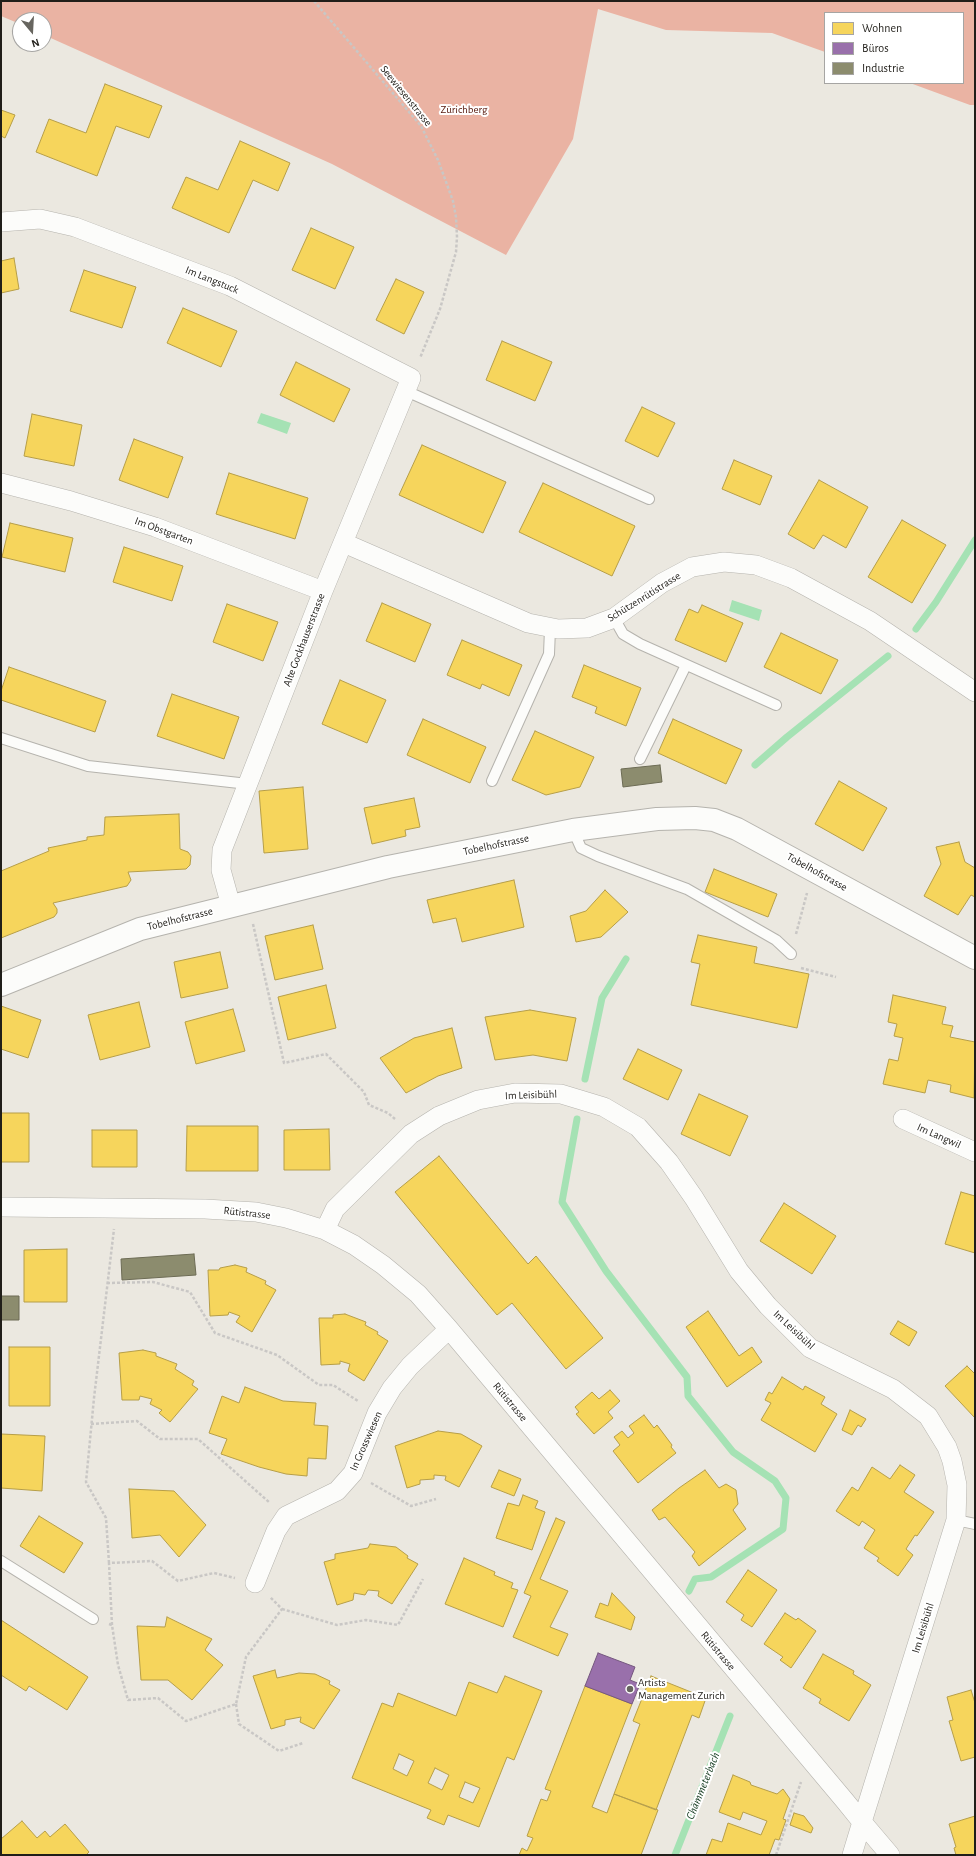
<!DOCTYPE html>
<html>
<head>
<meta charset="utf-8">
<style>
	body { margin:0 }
	#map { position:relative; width:976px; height:1856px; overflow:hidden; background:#ebe8e0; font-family:"Alegreya Sans",sans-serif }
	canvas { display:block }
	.frame { position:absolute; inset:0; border:2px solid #201e19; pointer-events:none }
	.legend { position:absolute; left:824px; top:12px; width:140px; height:72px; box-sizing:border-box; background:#fff; border:1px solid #a6a5a3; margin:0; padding:5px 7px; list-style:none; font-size:12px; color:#201e19 }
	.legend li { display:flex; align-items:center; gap:8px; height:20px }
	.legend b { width:20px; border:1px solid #a6a5a3 }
	.north { position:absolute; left:12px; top:12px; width:40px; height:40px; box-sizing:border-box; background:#fff; border:1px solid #a6a5a3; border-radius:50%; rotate:162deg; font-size:11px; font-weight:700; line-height:16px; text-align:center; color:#201e19 }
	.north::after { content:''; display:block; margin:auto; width:14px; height:18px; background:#67655f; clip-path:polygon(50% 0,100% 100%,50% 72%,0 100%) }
</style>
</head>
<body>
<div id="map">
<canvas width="976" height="1856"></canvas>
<div class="frame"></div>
<ul class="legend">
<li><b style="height:11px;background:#f6d55c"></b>Wohnen</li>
<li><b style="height:11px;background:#9970ab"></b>Büros</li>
<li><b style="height:11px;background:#8c8c6e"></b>Industrie</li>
</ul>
<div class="north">N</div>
</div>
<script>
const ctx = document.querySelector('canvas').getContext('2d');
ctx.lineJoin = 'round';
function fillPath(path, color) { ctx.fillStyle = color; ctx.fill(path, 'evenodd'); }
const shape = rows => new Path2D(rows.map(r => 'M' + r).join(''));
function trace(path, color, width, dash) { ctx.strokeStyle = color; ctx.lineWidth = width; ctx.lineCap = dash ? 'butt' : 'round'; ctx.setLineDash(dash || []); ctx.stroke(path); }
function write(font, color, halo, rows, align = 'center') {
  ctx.font = font + ' "Alegreya Sans",sans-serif'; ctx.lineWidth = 4; ctx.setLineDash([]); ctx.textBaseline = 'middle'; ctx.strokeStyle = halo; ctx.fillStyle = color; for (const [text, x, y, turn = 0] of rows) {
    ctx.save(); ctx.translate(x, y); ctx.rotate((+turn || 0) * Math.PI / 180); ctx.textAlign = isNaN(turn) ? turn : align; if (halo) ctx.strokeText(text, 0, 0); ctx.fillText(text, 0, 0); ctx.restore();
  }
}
const forest = shape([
	[1,1,975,1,975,105,970,105,910,83,963,83,963,13,825,13,825,52,772,33,666,30,598,9,573,139,506,255,332,164,44,35,44,20,20,20,20,24,1,16]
]);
const water = shape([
	[261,413,291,423,287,434,257,423],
	[732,600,762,610,759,621,729,611]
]);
const homes = shape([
	[105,84,162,106,149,138,116,126,97,176,36,152,49,119,86,133,105,84],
	[1,110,15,115,5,138,1,136,1,110],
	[240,141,290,163,278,191,253,180,229,233,172,208,186,177,218,190,240,141],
	[311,228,354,247,335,289,292,270,311,228],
	[14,258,19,289,1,293,1,261,14,258],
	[84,270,136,287,122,328,70,311,84,270],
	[396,279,424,292,404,334,376,320,396,279],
	[183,308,237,331,221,367,167,343,183,308],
	[502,341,552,362,535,401,486,380,502,341],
	[296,362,350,389,334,422,280,395,296,362],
	[642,407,675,423,658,457,625,441,642,407],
	[32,414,82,425,74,466,24,456,32,414],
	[134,439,183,457,168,498,119,480,134,439],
	[422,445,506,482,483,533,399,495,422,445],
	[734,460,772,476,760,505,722,489,734,460],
	[229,473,308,498,295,539,216,514,229,473],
	[819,480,868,507,846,548,823,535,814,549,788,534,819,480],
	[543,483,635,526,612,576,519,532,543,483],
	[902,520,946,545,912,603,868,577,902,520],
	[10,523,73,538,65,572,2,557,10,523],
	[124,547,183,566,172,601,113,582,124,547],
	[382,603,431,624,415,662,366,641,382,603],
	[227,604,278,622,263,661,213,642,227,604],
	[702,605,743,623,726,662,675,640,689,609,698,613,702,605],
	[781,633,838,660,821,694,764,667,781,633],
	[462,640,522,665,509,696,482,684,480,689,447,675,462,640],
	[584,665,641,688,626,726,595,713,597,707,572,697,584,665],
	[9,667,106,701,95,732,1,700,1,691,9,667],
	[340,680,386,700,367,743,322,724,340,680],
	[172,694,239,717,224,759,157,736,172,694],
	[423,719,486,747,470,783,407,755,423,719],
	[673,719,742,750,726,784,658,753,673,719],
	[535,731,594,757,580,787,546,795,512,780,535,731],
	[839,781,887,808,863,851,815,824,839,781],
	[303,787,308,849,264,853,259,791,303,787],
	[414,798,420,827,405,830,406,836,372,844,364,808,414,798],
	[179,814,180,849,188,852,191,856,190,865,186,869,128,872,131,880,127,886,53,903,57,909,57,913,54,917,1,938,1,871,49,851,48,848,87,840,87,837,104,835,105,817,179,814],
	[959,842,965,862,975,868,975,897,971,895,958,915,924,896,941,864,936,847,959,842],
	[714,869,777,894,768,917,705,892,714,869],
	[514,880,524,927,462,942,456,918,433,923,427,900,514,880],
	[605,890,628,912,601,937,576,942,570,916,586,911,605,890],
	[313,925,323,969,275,980,265,936,313,925],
	[698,935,757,947,754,963,809,974,797,1028,691,1005,700,964,691,962,698,935],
	[220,952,228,988,181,998,174,962,220,952],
	[326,985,336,1028,288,1040,278,997,326,985],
	[893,995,946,1007,942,1024,953,1026,950,1037,975,1042,974,1098,950,1092,951,1085,928,1080,925,1093,883,1084,889,1059,898,1061,903,1038,894,1036,897,1024,888,1022,893,995],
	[139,1002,150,1047,100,1060,88,1015,139,1002],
	[1,1006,41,1020,28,1058,1,1049,1,1006],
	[233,1009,245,1051,196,1064,185,1022,233,1009],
	[530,1010,576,1018,567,1061,533,1055,495,1060,485,1017,530,1010],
	[452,1028,462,1068,438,1076,406,1093,380,1058,414,1038,452,1028],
	[638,1049,682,1070,668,1100,623,1079,638,1049],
	[699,1094,748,1116,730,1156,681,1134,699,1094],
	[1,1113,29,1113,29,1162,1,1162,1,1113],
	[187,1126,258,1126,258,1171,186,1171,187,1126],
	[329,1129,330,1170,284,1170,284,1130,329,1129],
	[92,1130,137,1130,137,1167,92,1167,92,1130],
	[439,1156,528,1264,536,1256,603,1338,566,1369,512,1303,497,1315,395,1192,439,1156],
	[961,1192,975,1196,975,1253,945,1244,961,1192],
	[784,1203,836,1236,812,1274,760,1241,784,1203],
	[67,1249,67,1302,24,1302,24,1250,67,1249],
	[235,1265,247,1268,246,1272,266,1281,265,1284,276,1290,252,1332,236,1322,240,1316,229,1312,228,1315,210,1316,208,1270,219,1270,220,1268,235,1265],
	[708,1311,739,1356,752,1347,762,1362,727,1387,686,1327,708,1311],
	[345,1314,366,1322,365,1325,378,1332,377,1334,388,1341,364,1381,348,1371,350,1364,340,1361,340,1364,321,1365,319,1318,333,1318,333,1315,345,1314],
	[898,1321,917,1332,909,1346,890,1334,898,1321],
	[9,1347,50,1347,50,1406,9,1406,9,1347],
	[143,1350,156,1353,156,1356,177,1364,175,1369,194,1381,192,1385,198,1389,170,1422,159,1413,162,1410,150,1404,152,1399,140,1396,139,1400,122,1400,119,1353,143,1350],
	[967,1366,975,1374,975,1418,945,1386,967,1366],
	[782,1377,803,1390,805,1386,825,1397,821,1404,837,1414,815,1452,761,1420,771,1403,765,1400,769,1392,772,1394,782,1377],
	[245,1387,283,1401,316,1403,314,1425,328,1426,326,1459,308,1458,307,1476,286,1474,259,1467,221,1454,227,1439,209,1433,222,1396,239,1403,245,1387],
	[610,1390,620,1401,608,1412,613,1418,594,1434,576,1414,579,1412,575,1407,592,1392,599,1399,610,1390],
	[850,1410,866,1419,861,1427,858,1425,852,1435,842,1430,850,1410],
	[644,1415,654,1428,657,1425,672,1445,671,1447,676,1453,638,1483,613,1451,620,1445,614,1437,622,1431,628,1438,634,1433,629,1426,644,1415],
	[438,1431,461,1434,482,1446,459,1487,445,1480,446,1476,434,1475,434,1479,420,1480,420,1484,407,1488,395,1446,438,1431],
	[1,1434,45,1436,42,1491,1,1488,1,1434],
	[900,1465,915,1475,904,1492,934,1512,917,1536,915,1535,906,1549,913,1555,898,1576,877,1561,879,1558,864,1548,875,1530,862,1521,859,1526,836,1511,852,1487,858,1491,872,1467,890,1479,900,1465],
	[499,1470,521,1479,514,1496,491,1487,499,1470],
	[705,1470,719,1488,726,1484,736,1490,738,1504,733,1510,746,1529,699,1566,692,1556,695,1552,665,1517,659,1520,652,1510,679,1488,705,1470],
	[129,1489,174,1491,206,1525,179,1557,160,1535,132,1538,129,1489],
	[523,1495,538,1501,535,1508,545,1512,532,1550,496,1538,508,1503,519,1506,523,1495],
	[39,1516,83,1543,64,1573,20,1546,39,1516],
	[556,1518,565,1522,540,1579,568,1591,550,1627,568,1634,558,1656,513,1637,531,1596,524,1593,556,1518],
	[370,1544,396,1547,408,1556,407,1558,418,1564,392,1604,378,1596,379,1591,368,1590,365,1595,354,1593,353,1600,337,1605,324,1562,335,1559,335,1554,368,1548,370,1544],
	[464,1558,495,1572,494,1575,513,1583,511,1588,518,1590,503,1627,445,1604,464,1558],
	[748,1570,777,1590,752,1627,741,1620,744,1615,726,1602,748,1570],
	[612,1593,635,1617,631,1630,595,1617,600,1603,608,1606,612,1593],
	[785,1613,796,1620,798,1618,816,1631,791,1668,780,1660,783,1657,764,1644,785,1613],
	[167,1617,212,1639,205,1650,223,1665,192,1700,168,1680,141,1680,137,1626,165,1627,167,1617],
	[1,1620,88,1677,67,1710,29,1686,26,1691,1,1675,1,1620],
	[823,1654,854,1671,853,1674,871,1685,849,1721,819,1703,821,1699,803,1688,823,1654],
	[275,1670,277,1678,299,1673,315,1674,330,1681,329,1684,340,1690,314,1729,300,1722,301,1717,285,1720,285,1725,271,1729,253,1676,275,1670],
	[505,1676,542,1691,514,1760,507,1757,479,1827,448,1815,444,1825,427,1818,431,1810,352,1778,382,1703,393,1707,398,1693,456,1716,469,1682,497,1693,505,1676],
	[399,1754,414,1761,407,1776,393,1769,399,1754],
	[435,1768,449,1775,442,1790,428,1783,435,1768],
	[465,1782,480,1788,473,1803,459,1797,465,1782],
	[651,1676,706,1698,699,1718,692,1715,656,1810,614,1794,640,1724,633,1721,651,1676],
	[585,1686,632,1704,592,1807,607,1813,614,1794,658,1810,641,1855,519,1855,522,1848,527,1851,533,1838,527,1836,541,1799,547,1801,551,1791,545,1789,585,1686],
	[971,1690,975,1703,975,1757,961,1761,949,1721,953,1720,947,1697,971,1690],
	[733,1775,750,1782,751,1785,777,1794,783,1789,790,1799,783,1819,786,1820,779,1840,775,1839,769,1855,706,1855,712,1839,722,1842,728,1823,761,1835,767,1821,743,1812,740,1820,719,1812,733,1775],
	[794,1813,804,1816,813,1828,811,1833,790,1825,794,1813],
	[975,1816,975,1855,956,1855,954,1848,956,1847,949,1824,975,1816],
	[22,1821,37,1838,45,1831,50,1837,65,1824,89,1852,86,1855,1,1855,1,1839,22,1821]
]);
const offices = shape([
	[598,1653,635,1667,630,1680,640,1684,632,1704,585,1686,598,1653]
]);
const industry = shape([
	[660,765,662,782,623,787,621,769,660,765],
	[194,1254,196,1275,122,1280,121,1259,194,1254],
	[1,1296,19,1296,19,1320,1,1320,1,1296]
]);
const stream = shape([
	[916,629,936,602,975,540],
	[755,765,787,737,888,656],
	[585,1079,602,998,626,959],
	[577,1119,562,1202,606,1271,687,1377,688,1396,733,1452,775,1481,786,1498,783,1529,711,1577,695,1579,689,1591],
	[675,1855,730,1716]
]);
const path = shape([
	[314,1,421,126,438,160,453,201,456,217,457,237,456,252,440,309,420,358],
	[253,924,284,1063,326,1054,364,1092,369,1105,388,1113,395,1119],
	[796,934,807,893],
	[801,968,836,977],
	[107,1283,153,1282,190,1292,215,1333,277,1355,319,1385,333,1385,358,1401],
	[91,1424,137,1421,160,1439,198,1439,270,1503],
	[371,1483,411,1506,436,1499],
	[109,1563,106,1518,86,1482,94,1398,114,1229],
	[282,1609,337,1625,366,1620,398,1625,423,1579],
	[109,1624,112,1625,118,1665,128,1700,158,1698,186,1721,236,1704,246,1657,282,1609,270,1597],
	[112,1625,109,1563,152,1561,178,1581,214,1573,235,1578],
	[236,1704,239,1724,279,1751,303,1743],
	[776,1855,801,1782]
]);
const service = shape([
	[406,391,649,499],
	[614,618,623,634,640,644,776,705],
	[1,738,88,766,248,784],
	[640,759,686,665],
	[492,781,549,654,550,629],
	[573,830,581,848,598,856,687,889,776,940,791,954],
	[956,1520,975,1524],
	[1,1561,93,1619]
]);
const minor = shape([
	[1,222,40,219,75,227,230,286,411,378,323,591,222,850,221,870,231,906],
	[1,483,71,501,155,527,323,591],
	[344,543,528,623,558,629,587,628,614,618,662,583,692,567,724,562,756,565,791,578,870,621,975,692],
	[903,1119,975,1152],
	[1,1207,205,1209,256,1212,286,1218,325,1230,354,1245,383,1265,418,1294,449,1329,845,1801,862,1822,852,1855],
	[325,1230,335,1209,411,1134,439,1116,478,1100,515,1093,561,1094,604,1107,638,1127,669,1162,694,1198,739,1271,768,1306,810,1348,893,1389,928,1416,947,1447,952,1461,957,1485,956,1520,862,1822,890,1855],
	[255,1583,276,1531,286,1516,337,1491,353,1473,377,1413,392,1388,410,1366,449,1329]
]);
const secondary = shape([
	[1,985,140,929,388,867,573,830,657,819,695,818,714,820,737,829,975,958]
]);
const markers = [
	[630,1689,4,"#67655f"]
];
const streetNames = [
	["Seewiesenstrasse",406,96,51],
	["Im Langstuck",212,280,22],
	["Im Obstgarten",164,531,20],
	["Schützenrütistrasse",644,597,-32],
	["Alte Gockhauserstrasse",304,640,-69],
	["Tobelhofstrasse",496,845,-12],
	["Tobelhofstrasse",817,872,29],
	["Tobelhofstrasse",180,919,-14],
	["Im Leisibühl",531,1095,-2],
	["Im Langwil",939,1136,24],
	["Rütistrasse",247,1213,6],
	["Im Leisibühl",794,1330,43],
	["Rütistrasse",510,1402,50],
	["In Grosswiesen",366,1441,-66],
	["Im Leisibühl",923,1628,-73],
	["Rütistrasse",718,1651,50]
];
const parkNames = [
	["Zürichberg",464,110]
];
const poiNames = [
	["Artists",638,1683],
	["Management Zurich",638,1696]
];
const waterNames = [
	["Chämmeterbach",703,1786,-68]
];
fillPath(forest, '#eab3a3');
fillPath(water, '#a5e2b4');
fillPath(homes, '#f6d55c');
trace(homes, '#b69e48', 1);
fillPath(offices, '#9970ab');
trace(offices, '#75577f', 1);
fillPath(industry, '#8c8c6e');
trace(industry, '#6c6b54', 1);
trace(stream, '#a5e2b4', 7);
trace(service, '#b5b3ad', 12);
trace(minor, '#b5b3ad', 20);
trace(secondary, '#b5b3ad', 24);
trace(path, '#c9c7c5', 2.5, [3, 2]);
trace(service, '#fcfcfa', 10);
trace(minor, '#fcfcfa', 19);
trace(secondary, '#fcfcfa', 22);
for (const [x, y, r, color] of markers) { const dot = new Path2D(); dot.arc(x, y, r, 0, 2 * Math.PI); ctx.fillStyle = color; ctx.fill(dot); trace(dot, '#fff', 1.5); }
write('11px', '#201e19', '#fff', streetNames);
write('11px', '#55180b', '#fff', parkNames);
write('11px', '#201e19', '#fff', poiNames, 'left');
write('italic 12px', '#1d4228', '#fff', waterNames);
</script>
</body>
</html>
